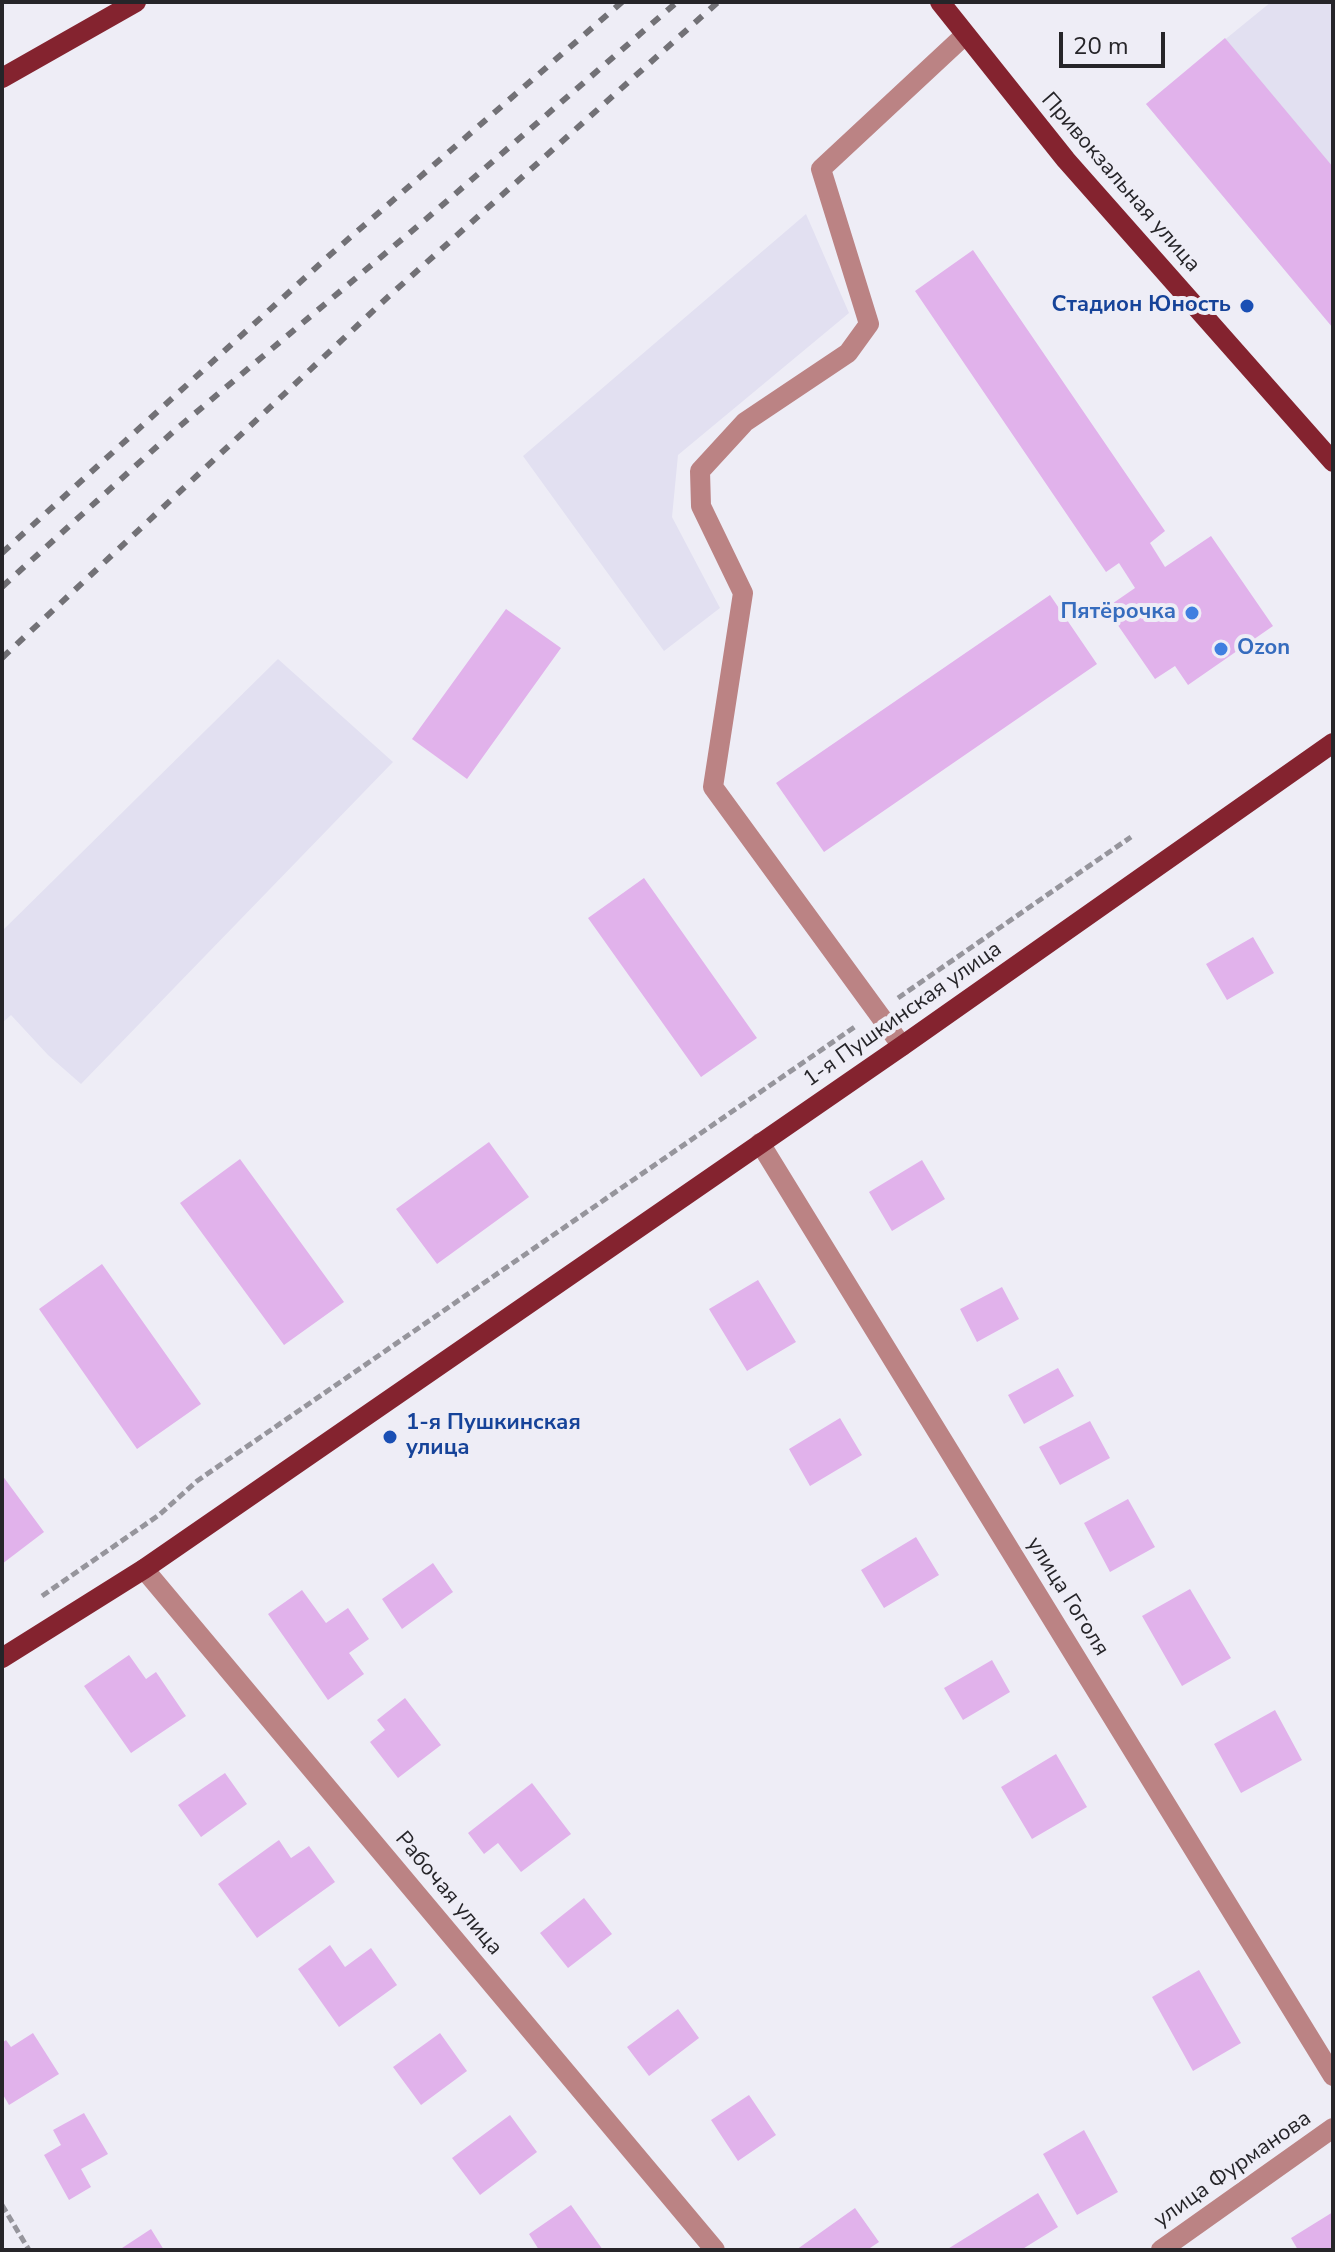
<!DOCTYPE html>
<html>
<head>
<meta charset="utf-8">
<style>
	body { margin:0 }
	#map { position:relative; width:1335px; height:2252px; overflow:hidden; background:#eeedf6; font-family:"Nunito Sans",sans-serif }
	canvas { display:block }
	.frame { position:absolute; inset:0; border:4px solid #262529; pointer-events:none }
	.scale { position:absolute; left:1059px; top:32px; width:106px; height:36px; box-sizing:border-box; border:4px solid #262529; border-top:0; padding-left:10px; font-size:24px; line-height:28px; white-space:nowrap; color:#262529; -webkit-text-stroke:6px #eeedf6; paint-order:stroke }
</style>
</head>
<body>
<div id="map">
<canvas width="1335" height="2252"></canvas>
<div class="frame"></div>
<div class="scale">20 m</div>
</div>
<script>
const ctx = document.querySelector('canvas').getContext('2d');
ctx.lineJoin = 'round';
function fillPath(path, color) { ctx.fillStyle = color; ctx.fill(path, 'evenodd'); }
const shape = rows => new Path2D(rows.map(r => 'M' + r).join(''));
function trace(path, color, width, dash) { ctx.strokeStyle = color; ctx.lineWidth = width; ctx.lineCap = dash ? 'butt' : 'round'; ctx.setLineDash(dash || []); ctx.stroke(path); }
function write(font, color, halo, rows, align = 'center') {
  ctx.font = font + ' "Nunito Sans",sans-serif'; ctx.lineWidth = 8; ctx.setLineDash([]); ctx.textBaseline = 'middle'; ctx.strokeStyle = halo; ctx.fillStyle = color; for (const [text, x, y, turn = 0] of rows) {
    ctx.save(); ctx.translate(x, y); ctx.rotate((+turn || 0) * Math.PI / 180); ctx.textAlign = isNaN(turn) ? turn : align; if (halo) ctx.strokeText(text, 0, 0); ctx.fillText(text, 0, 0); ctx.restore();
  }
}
const built = shape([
	[1271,2,1333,2,1333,328,1146,104],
	[806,214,849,313,678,455,672,517,720,608,664,651,523,456],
	[278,659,393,762,81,1084,48,1055,11,1015,2,1023,2,931]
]);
const building = shape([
	[1225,38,1333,167,1333,328,1146,104],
	[973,250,1165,531,1150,543,1165,567,1211,536,1273,626,1188,685,1175,666,1155,679,1106,608,1135,588,1119,563,1106,572,915,291],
	[1050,595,1097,664,824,852,776,783],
	[506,609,561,648,467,779,412,739],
	[644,878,757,1038,701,1077,588,918],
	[1253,937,1274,973,1227,1000,1206,964],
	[489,1142,529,1197,437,1264,396,1209],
	[240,1159,344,1302,284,1345,180,1203],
	[922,1160,945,1199,892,1231,869,1192],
	[102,1264,201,1404,137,1449,39,1309],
	[758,1280,796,1342,747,1371,709,1309],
	[1002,1287,1019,1319,977,1342,960,1309],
	[1058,1368,1074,1396,1024,1424,1008,1395],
	[840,1418,862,1455,810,1486,789,1449],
	[1090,1421,1110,1458,1060,1485,1039,1447],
	[2,1475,44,1532,2,1564],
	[1128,1499,1155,1547,1110,1572,1084,1523],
	[916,1537,939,1575,884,1608,861,1570],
	[433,1563,453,1592,402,1629,382,1599],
	[1190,1589,1231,1658,1182,1686,1142,1616],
	[302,1590,326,1623,348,1608,369,1639,349,1653,364,1674,328,1700,268,1614],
	[129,1655,146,1679,156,1672,186,1716,131,1753,84,1686],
	[992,1660,1010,1692,963,1720,944,1688],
	[405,1698,441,1745,398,1778,370,1742,385,1730,377,1720],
	[1275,1710,1302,1760,1241,1793,1214,1744],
	[1056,1754,1087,1807,1032,1839,1001,1787],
	[225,1773,247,1804,201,1837,178,1805],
	[532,1783,571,1834,521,1872,498,1843,484,1854,468,1833],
	[279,1840,291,1858,309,1846,335,1882,257,1938,218,1884],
	[584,1898,612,1934,568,1968,540,1933],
	[330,1945,345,1967,371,1948,397,1985,339,2027,298,1969],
	[1199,1970,1241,2043,1193,2071,1152,1997],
	[678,2009,699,2038,649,2076,627,2047],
	[33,2033,59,2074,9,2105,2,2093,2,2043,6,2040,11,2047],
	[440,2033,467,2071,421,2105,393,2067],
	[749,2095,776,2135,738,2161,711,2120],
	[84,2113,108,2154,81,2169,91,2187,69,2200,44,2155,61,2145,53,2130],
	[510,2115,537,2152,480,2195,452,2158],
	[1084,2130,1118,2192,1077,2215,1043,2154],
	[1038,2193,1058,2227,1021,2250,946,2250],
	[571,2205,603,2250,539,2250,529,2234],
	[855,2208,879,2242,867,2250,796,2250],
	[1333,2212,1333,2250,1298,2250,1291,2238],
	[151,2229,164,2250,119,2250]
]);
const path = shape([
	[898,998,1131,837],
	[42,1596,159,1515,197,1481,856,1026],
	[2,2205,29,2250]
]);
const minor = shape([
	[902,1046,713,787,743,593,701,506,700,471,745,422,848,353,869,324,821,169,965,35],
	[760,1143,1333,2076],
	[144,1569,715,2250],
	[1161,2250,1333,2128]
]);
const major = shape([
	[940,2,1066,160,1333,462],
	[2,78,136,2],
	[2,1658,144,1569,902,1046,1333,743]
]);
const rail = shape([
	[2,553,331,254,622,2],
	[2,587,174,431,425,220,677,2],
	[2,658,389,296,718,2]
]);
const markers = [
	[1247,306,8,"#1a4fb4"],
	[1192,613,8,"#3f7fe0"],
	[1221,649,8,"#3f7fe0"],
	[390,1437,8,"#1a4fb4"]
];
const streetNames = [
	["Привокзальная улица",1120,183,49],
	["1-я Пушкинская улица",903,1015,-35],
	["улица Гоголя",1067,1597,58],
	["Рабочая улица",448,1894,50],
	["улица Фурманова",1233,2170,-35]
];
const transitNames = [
	["Стадион Юность",1231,306],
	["1-я Пушкинская",406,1424,"left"],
	["улица",406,1449,"left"]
];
const shopNames = [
	["Пятёрочка",1176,613],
	["Ozon",1237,649,"left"]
];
fillPath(built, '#e2e0f1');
fillPath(building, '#e1b2eb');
trace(path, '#96959c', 5, [8, 4]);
trace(minor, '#bb8384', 20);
trace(major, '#84232f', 20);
trace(rail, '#727176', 6, [10, 10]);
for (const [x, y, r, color] of markers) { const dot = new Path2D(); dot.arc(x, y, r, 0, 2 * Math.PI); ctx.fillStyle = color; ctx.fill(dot); trace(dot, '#eeedf6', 3); }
write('22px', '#262529', '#eeedf6', streetNames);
write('bold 22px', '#164399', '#eeedf6', transitNames, 'right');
write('bold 22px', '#366cbe', '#eeedf6', shopNames, 'right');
</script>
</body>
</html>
